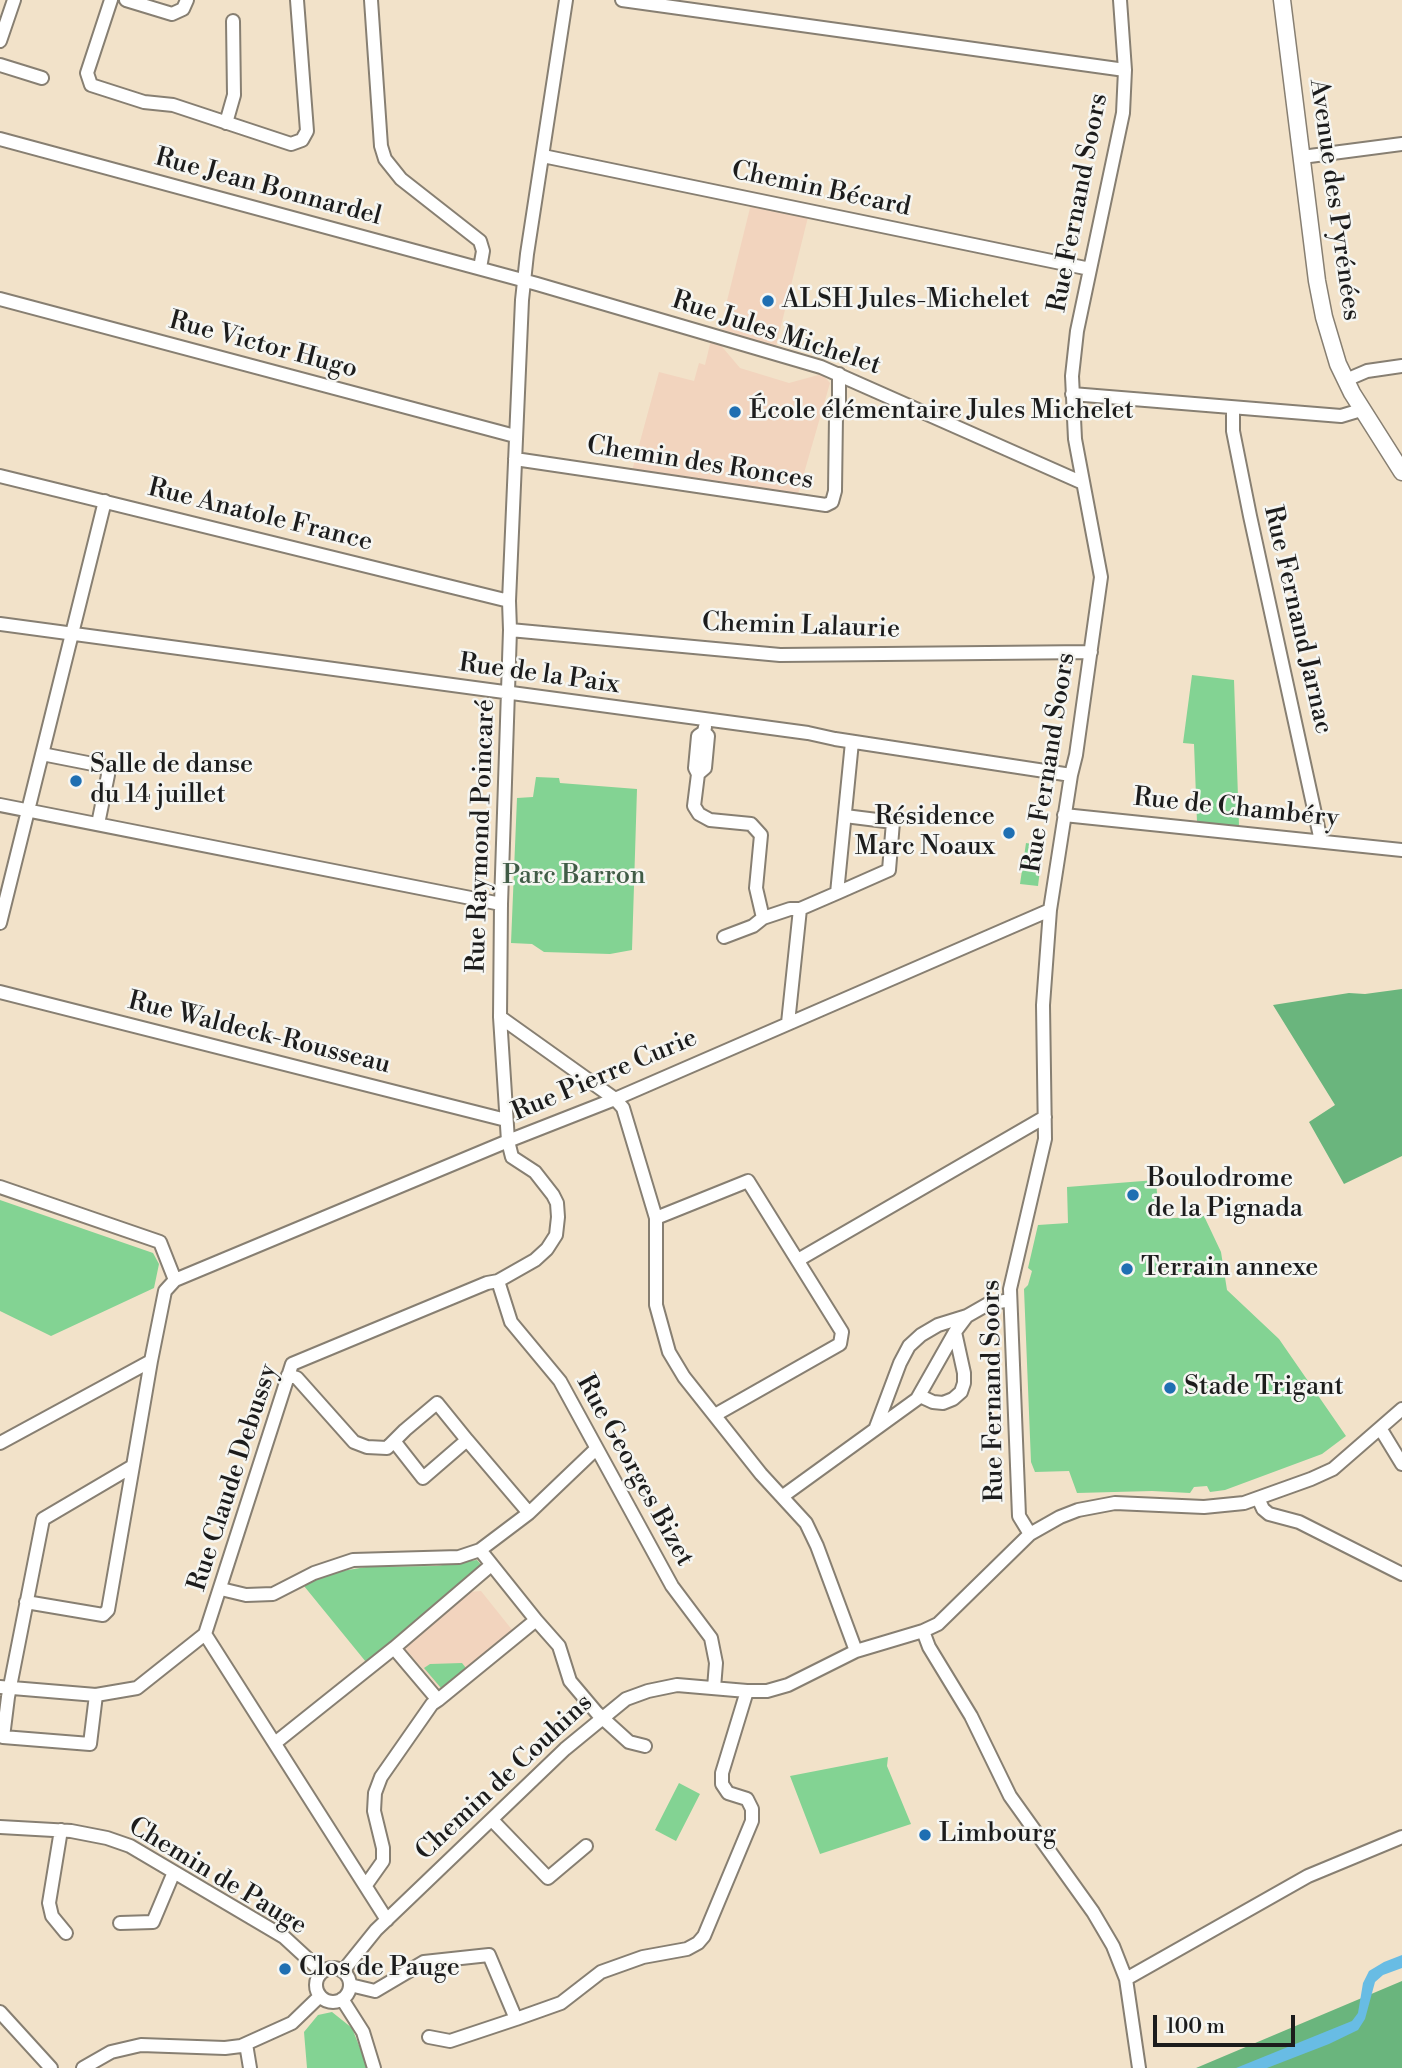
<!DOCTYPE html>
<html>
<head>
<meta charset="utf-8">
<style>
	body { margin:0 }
	#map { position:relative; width:1402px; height:2068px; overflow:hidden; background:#f2e2c9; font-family:"Libre Bodoni",serif }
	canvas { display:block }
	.scale { position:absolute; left:1153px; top:2015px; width:142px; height:32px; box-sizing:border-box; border:4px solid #1c1c1c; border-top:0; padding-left:9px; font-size:21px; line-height:24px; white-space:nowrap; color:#1c1c1c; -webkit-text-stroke:5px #f6f6f2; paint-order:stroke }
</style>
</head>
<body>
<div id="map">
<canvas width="1402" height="2068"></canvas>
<div class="scale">100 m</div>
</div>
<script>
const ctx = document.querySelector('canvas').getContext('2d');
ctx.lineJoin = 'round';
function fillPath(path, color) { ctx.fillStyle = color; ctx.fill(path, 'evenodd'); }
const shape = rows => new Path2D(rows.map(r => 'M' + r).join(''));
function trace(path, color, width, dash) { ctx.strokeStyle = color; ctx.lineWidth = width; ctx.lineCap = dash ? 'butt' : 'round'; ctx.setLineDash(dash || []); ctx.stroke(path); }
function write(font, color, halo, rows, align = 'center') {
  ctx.font = font + ' "Libre Bodoni",serif'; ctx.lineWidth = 5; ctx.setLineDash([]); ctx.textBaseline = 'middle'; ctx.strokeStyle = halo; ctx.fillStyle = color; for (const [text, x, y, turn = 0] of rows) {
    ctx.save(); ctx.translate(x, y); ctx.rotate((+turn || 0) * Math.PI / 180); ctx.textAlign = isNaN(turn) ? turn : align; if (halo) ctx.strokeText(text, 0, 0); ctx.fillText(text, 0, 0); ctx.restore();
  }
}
const built = shape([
	[751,204,808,217,776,346,720,329],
	[711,340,718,342,740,368,789,383,822,374,830,383,798,494,632,471,659,372,694,381,699,363,705,365],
	[481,1591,513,1631,441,1690,404,1647,468,1592]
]);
const green = shape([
	[1192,675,1234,680,1239,826,1197,822,1194,744,1183,743],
	[536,777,559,778,560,783,637,789,632,950,610,954,544,952,532,944,511,943,517,798,533,797],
	[1026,843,1043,846,1038,886,1020,884],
	[1156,1180,1159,1219,1204,1216,1221,1252,1227,1290,1279,1339,1346,1436,1322,1454,1225,1490,1210,1492,1207,1486,1194,1487,1190,1493,1152,1491,1077,1493,1069,1471,1035,1472,1031,1462,1024,1289,1028,1285,1032,1271,1028,1268,1038,1225,1068,1223,1067,1187],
	[0,1200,153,1253,159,1264,154,1288,51,1336,0,1311],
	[477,1560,484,1568,366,1662,304,1586,330,1573,366,1567,436,1566],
	[462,1663,466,1668,441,1688,424,1668,430,1664],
	[888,1757,887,1766,911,1824,820,1854,790,1776],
	[679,1783,700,1794,676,1841,655,1830],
	[332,2012,352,2028,368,2068,307,2068,304,2032,318,2015]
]);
const forest = shape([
	[1402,989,1402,1156,1344,1184,1309,1122,1335,1105,1273,1005,1349,993,1365,994],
	[1402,1981,1402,2068,1196,2068]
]);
const water = shape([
	[1402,1955,1402,1968,1383,1975,1375,1982,1365,2019,1358,2030,1329,2044,1267,2068,1236,2068,1352,2021,1358,2013,1363,1983,1369,1971,1384,1962]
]);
const minor = shape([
	[111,0,87,73,91,85,144,102,173,105,291,144,302,140,307,131,297,0],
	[126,0,172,14,183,9,187,0],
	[371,0,381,146,385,159,401,179,480,241,483,251,480,268],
	[622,0,1125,70],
	[0,41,14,0],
	[0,65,42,78],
	[226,123,234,95,233,21],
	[0,139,537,284,821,367,1083,483],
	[543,156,1090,269],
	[1302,157,1402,144],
	[0,299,515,436],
	[1346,380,1367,371,1402,366],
	[1072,394,1341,416,1361,410],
	[1233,408,1233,431,1250,516,1321,841],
	[515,459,826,505,832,502,835,491,836,416,839,406,839,374],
	[0,476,509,601],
	[0,624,808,733,835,739,1071,775],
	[510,630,780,655,1091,652],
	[704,732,698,736,695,768,698,774,694,806,699,814,710,820,751,824,761,835,756,888,763,918,753,926,724,937],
	[42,754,103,766,107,769,108,775,98,824],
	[698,774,705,768,708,736,704,732,705,727],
	[0,805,501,904],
	[1064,815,1402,850],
	[837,893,889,870,893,822,845,816],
	[763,918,790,909,800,909],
	[0,923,105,501],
	[0,992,506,1120],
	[500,1017,615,1099,623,1108,656,1218,656,1305,669,1352,684,1377,761,1474,806,1523,817,1546,856,1651],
	[788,1023,800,909,837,893,852,742],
	[0,1187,160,1242,175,1280],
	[656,1218,748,1181,842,1332,840,1344,715,1415],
	[798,1260,1045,1117],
	[498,1281,511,1322,560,1381,672,1586,711,1638,716,1663,714,1688],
	[288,1375,297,1378,354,1442,367,1447,387,1448,405,1430,437,1403,467,1440,423,1478,394,1441],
	[920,1396,933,1402,943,1403,953,1399,961,1392,964,1383,964,1373,955,1332],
	[876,1427,900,1363,909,1346,921,1335,938,1325,967,1316],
	[1380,1428,1402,1464],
	[467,1440,529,1513],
	[0,1443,151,1361,165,1291,175,1280,508,1141,615,1099,1050,910],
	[783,1496,917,1399,955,1332,967,1316,988,1304,1010,1300],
	[1258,1498,1263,1509,1269,1514,1299,1522,1402,1574],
	[1030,1534,1019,1516,1010,1289,1045,1139,1043,1005,1050,910,1071,775,1076,755,1101,577,1075,439,1072,376,1077,331,1123,113,1125,70,1120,0],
	[221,1589,246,1595,273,1594,314,1573,353,1560,459,1557,480,1550,529,1513,596,1449],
	[26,1602,103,1615,108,1610,133,1466],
	[536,1620,559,1646,570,1681,597,1713,629,1742,645,1746],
	[923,1631,929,1647,971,1716,1010,1796,1093,1912,1113,1946,1126,1979,1139,2068],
	[394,1648,438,1700,536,1620,480,1550],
	[0,1687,96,1695,137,1688,205,1634],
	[96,1695,90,1744,3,1737,8,1697,43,1519,133,1466,151,1361],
	[275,1743,394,1648,490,1566],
	[492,1820,548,1878,586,1846],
	[0,1827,71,1831,107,1838,130,1846,284,1937,322,1972],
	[61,1830,49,1903,52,1916,66,1933],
	[366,1885,383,1861,383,1848,374,1811,375,1793,381,1777,432,1704,438,1700],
	[387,1920,205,1634,292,1364,487,1283,498,1281,535,1260,547,1249,556,1235,558,1217,557,1203,553,1195,535,1172,512,1157,508,1141,500,1017,501,904,510,630,509,601,522,300,527,254,566,0],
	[120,1923,153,1922,174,1872],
	'316 1985a17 17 0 1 1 34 0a17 17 0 1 1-34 0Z',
	[343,1971,376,1930,398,1909,565,1749,626,1699,648,1691,677,1685,747,1691,767,1691,788,1685,856,1651,923,1631,938,1624,1030,1534,1060,1517,1078,1510,1115,1503,1204,1507,1244,1503,1311,1479,1333,1469,1402,1409],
	[1126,1979,1308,1876,1402,1837],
	[350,1985,375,1991,424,1962,489,1955,516,2019,561,2003,601,1972,643,1957,687,1949,698,1943,704,1936,752,1821,752,1809,747,1799,728,1793,722,1784,722,1773,747,1691],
	[342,1999,363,2032,374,2068],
	[0,2012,51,2068],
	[429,2037,450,2041,516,2019],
	[246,2044,250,2068],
	[83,2068,111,2052,141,2045,225,2048,241,2046,292,2023,320,1996]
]);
const major = shape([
	[1282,0,1317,281,1324,317,1338,364,1352,393,1402,472]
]);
const markers = [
	[768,301,7,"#1f6fb2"],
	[735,412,7,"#1f6fb2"],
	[76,781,7,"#1f6fb2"],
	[1009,833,7,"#1f6fb2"],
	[1133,1195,7,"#1f6fb2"],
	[1127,1269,7,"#1f6fb2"],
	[1170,1388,7,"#1f6fb2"],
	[925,1835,7,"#1f6fb2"],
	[285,1969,7,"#1f6fb2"]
];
const streetNames = [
	["Rue Jean Bonnardel",268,188,15],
	["Chemin Bécard",821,190,12],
	["Avenue des Pyrénées",1334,200,82],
	["Rue Fernand Soors",1079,203,-79],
	["Rue Jules Michelet",776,334,18],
	["Rue Victor Hugo",263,346,15],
	["Chemin des Ronces",700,464,9],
	["Rue Anatole France",260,516,14],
	["Rue Fernand Jarnac",1297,620,77],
	["Chemin Lalaurie",801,627,2],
	["Rue de la Paix",539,675,8],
	["Rue Fernand Soors",1050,763,-81],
	["Rue de Chambéry",1236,809,6],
	["Rue Raymond Poincaré",482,836,-88],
	["Rue Waldeck-Rousseau",259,1034,14],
	["Rue Pierre Curie",605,1076,-23],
	["Rue Fernand Soors",994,1391,-91],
	["Rue Georges Bizet",634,1471,61],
	["Rue Claude Debussy",234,1478,-72],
	["Chemin de Couhins",505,1778,-43],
	["Chemin de Pauge",217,1877,31]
];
const poiNames = [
	["ALSH Jules-Michelet",782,301],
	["École élémentaire Jules Michelet",749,412],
	["Salle de danse",90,766],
	["du 14 juillet",90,796],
	["Résidence",995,818,"right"],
	["Marc Noaux",995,848,"right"],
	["Boulodrome",1147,1180],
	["de la Pignada",1147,1210],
	["Terrain annexe",1141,1269],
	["Stade Trigant",1184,1388],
	["Limbourg",939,1835],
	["Clos de Pauge",299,1969]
];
const parkNames = [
	["Parc Barron",574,877]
];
fillPath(built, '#f2d4be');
fillPath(green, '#83d393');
fillPath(forest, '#6ab57d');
fillPath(water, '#68bce4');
trace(minor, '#877f72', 16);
trace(major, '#877f72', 19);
trace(minor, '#fff', 12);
trace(major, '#fff', 16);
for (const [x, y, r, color] of markers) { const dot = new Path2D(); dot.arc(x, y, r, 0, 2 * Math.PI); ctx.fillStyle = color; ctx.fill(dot); trace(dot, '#f6f6f2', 2.5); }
write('26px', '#1c1c1c', '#f6f6f2', streetNames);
write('26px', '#1c1c1c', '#f6f6f2', poiNames, 'left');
write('26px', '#405c46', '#f6f6f2', parkNames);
</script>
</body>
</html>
